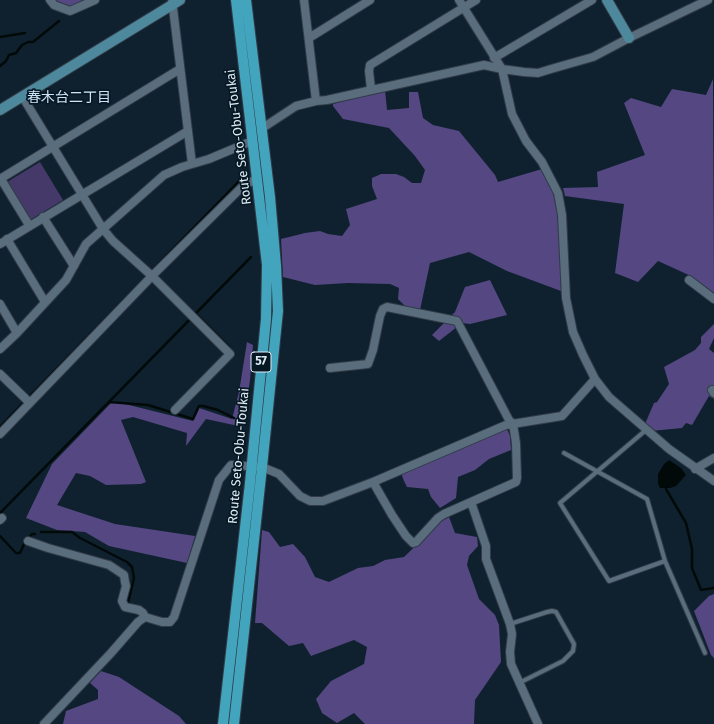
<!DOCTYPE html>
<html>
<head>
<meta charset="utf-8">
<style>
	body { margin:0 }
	canvas { display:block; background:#0f212e }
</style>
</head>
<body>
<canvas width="714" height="724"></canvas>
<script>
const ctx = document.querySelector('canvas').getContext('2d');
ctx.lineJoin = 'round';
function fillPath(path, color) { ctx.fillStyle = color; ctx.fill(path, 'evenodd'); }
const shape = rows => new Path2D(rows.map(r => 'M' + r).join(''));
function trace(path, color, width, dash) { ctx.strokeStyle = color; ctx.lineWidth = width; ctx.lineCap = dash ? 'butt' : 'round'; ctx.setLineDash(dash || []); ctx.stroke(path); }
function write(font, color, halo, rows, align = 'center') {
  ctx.font = font + ' "Fira Sans","Noto Sans JP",sans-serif'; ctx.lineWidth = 3.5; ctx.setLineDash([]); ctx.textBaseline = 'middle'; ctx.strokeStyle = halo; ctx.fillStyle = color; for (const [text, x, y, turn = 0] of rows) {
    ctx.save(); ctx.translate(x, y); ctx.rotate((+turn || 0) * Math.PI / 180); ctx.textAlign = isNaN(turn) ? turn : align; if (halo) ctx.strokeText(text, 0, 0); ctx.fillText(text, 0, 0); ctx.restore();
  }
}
const green = shape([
	[40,162,63,200,30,220,7,182]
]);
const forest = shape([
	[55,0,86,0,69,7],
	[713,79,714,293,691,276,658,261,638,282,615,273,624,204,565,196,563,188,598,187,597,172,645,155,624,103,631,98,661,107,672,89,706,95],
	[385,90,387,110,409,108,409,92,418,92,423,118,433,125,459,131,495,175,498,182,542,169,552,188,557,211,560,248,561,291,507,271,469,252,430,263,420,310,407,308,398,299,399,288,390,284,348,283,315,285,283,277,281,239,305,233,320,231,328,234,342,236,350,225,346,209,377,199,372,186,372,178,381,174,396,174,404,177,412,183,421,183,425,170,415,156,389,128,343,119,333,106,333,104],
	[490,280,507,315,470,324,462,323,439,341,432,335,455,312,465,287],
	[714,324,714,338,709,349,714,353,714,399,709,396,692,425,686,423,682,428,651,431,645,424,654,403,657,402,669,384,664,367,695,350,701,343,701,337],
	[247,342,253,345,250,380,243,427,206,419,186,446,187,433,133,417,121,420,146,482,141,484,106,485,90,476,76,473,57,505,115,524,195,536,187,563,109,546,85,532,57,530,26,518,52,464,113,401,193,421,199,408,232,419,239,392],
	[507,429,510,436,511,450,489,459,475,470,458,477,456,498,440,508,431,497,428,489,407,487,404,481,401,473],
	[449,517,455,533,477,537,478,546,469,556,467,565,479,599,495,615,499,625,501,662,475,700,474,724,365,724,354,713,337,723,322,713,316,699,331,681,364,664,367,647,354,640,311,656,303,643,289,646,262,623,255,623,262,530,269,532,280,547,293,544,305,557,315,577,329,582,358,568,373,566,385,560,404,557,440,522],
	[714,594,714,658,711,655,694,611,709,596],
	[101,671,119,677,179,716,186,724,63,724,66,711,98,699,98,690,90,683]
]);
const water = shape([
	[669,460,681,468,686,475,676,486,670,488,660,488,658,484,658,474,664,464]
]);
const stream = shape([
	[0,37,25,33],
	[0,66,6,61,9,55,16,53,22,45,28,42,33,42,59,21],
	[195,313,229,347],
	[109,402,148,405,193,419,199,406,203,406,218,410,234,418],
	[0,427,244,176],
	[666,489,686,523,692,549,692,568,701,590,714,588],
	[0,513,251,257],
	[41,532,72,532,80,538,127,562,132,567,134,578,128,603],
	[0,536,16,553,20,553,25,542,32,534,35,534]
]);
const lane = shape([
	[646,430,560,503,609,581,665,561],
	[564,453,647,499,665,561,705,653],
	[510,624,547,612,552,611,556,612,574,644,573,651,563,661,519,683]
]);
const street = shape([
	[50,0,54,5,70,11,95,0],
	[172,0,192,164],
	[304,0,316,101],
	[459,0,502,69,512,114,526,141,542,162,558,193,562,215,566,298,573,332,583,355,595,379,609,397,669,449,714,481],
	[309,38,370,0],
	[494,58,592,0],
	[371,89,369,71,370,65,476,0],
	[22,96,103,229,113,241,152,276,230,354,175,410],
	[261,129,296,106,316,101,327,100,484,65,502,69,524,72,538,73,551,69,593,57,629,38,708,0],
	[0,179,180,69],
	[1,179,29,225],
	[43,217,74,266],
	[7,239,45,302],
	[0,244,188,131],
	[689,280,714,299],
	[0,304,17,333],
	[0,349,17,333,66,280,86,244,164,175,182,167,209,159,252,141],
	[330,368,368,364,373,350,380,316,383,309,387,307,457,321,509,420,513,424,516,443,517,478,516,482,444,514,438,518,416,542,413,543,406,536,392,515,373,482],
	[0,374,30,403],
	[712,390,714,393],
	[0,434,152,276,244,185,257,179],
	[695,469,714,458],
	[471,502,486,546,486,559,510,624,512,634,510,652,511,664,538,724],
	[0,520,2,518],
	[28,541,48,548,109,565,124,575,125,582,126,586,122,601,125,607,139,610,143,613,145,617],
	[44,724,111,653,138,622,145,617,162,622,170,622,174,617,219,480,231,465,262,467,279,474,300,496,310,501,323,501,373,482,506,425,562,416,595,379]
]);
const secondary = shape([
	[607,0,629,38],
	[0,110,180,0]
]);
const primary = shape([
	[223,724,250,483,266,319,267,265,236,0],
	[234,724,262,467,278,311,276,266,270,197,246,0]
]);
const shields = [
	[261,362,20]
];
const shieldNames = [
	["57",261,362]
];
const streetNames = [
	["Route Seto-Obu-Toukai",239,137,-97],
	["Route Seto-Obu-Toukai",239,456,-85]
];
const neighbourhoodNames = [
	["春木台二丁目",69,98]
];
fillPath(green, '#443968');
fillPath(forest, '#544782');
fillPath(water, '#010a09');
trace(stream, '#010a09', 2.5);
trace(lane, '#313b47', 6);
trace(street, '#313b47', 10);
trace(secondary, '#313b47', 12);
trace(primary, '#313b47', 12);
trace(lane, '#596d7d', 4);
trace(street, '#596d7d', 8);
trace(secondary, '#4d889d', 10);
trace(primary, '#42a4bd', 10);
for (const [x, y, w] of shields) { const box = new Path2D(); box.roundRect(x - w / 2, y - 10, w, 20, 3); ctx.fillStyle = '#061824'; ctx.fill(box); trace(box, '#deeaf3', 1); }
write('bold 12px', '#deeaf3', null, shieldNames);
write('13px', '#deeaf3', '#061824', streetNames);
write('14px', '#cde4f6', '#061824', neighbourhoodNames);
</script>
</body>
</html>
